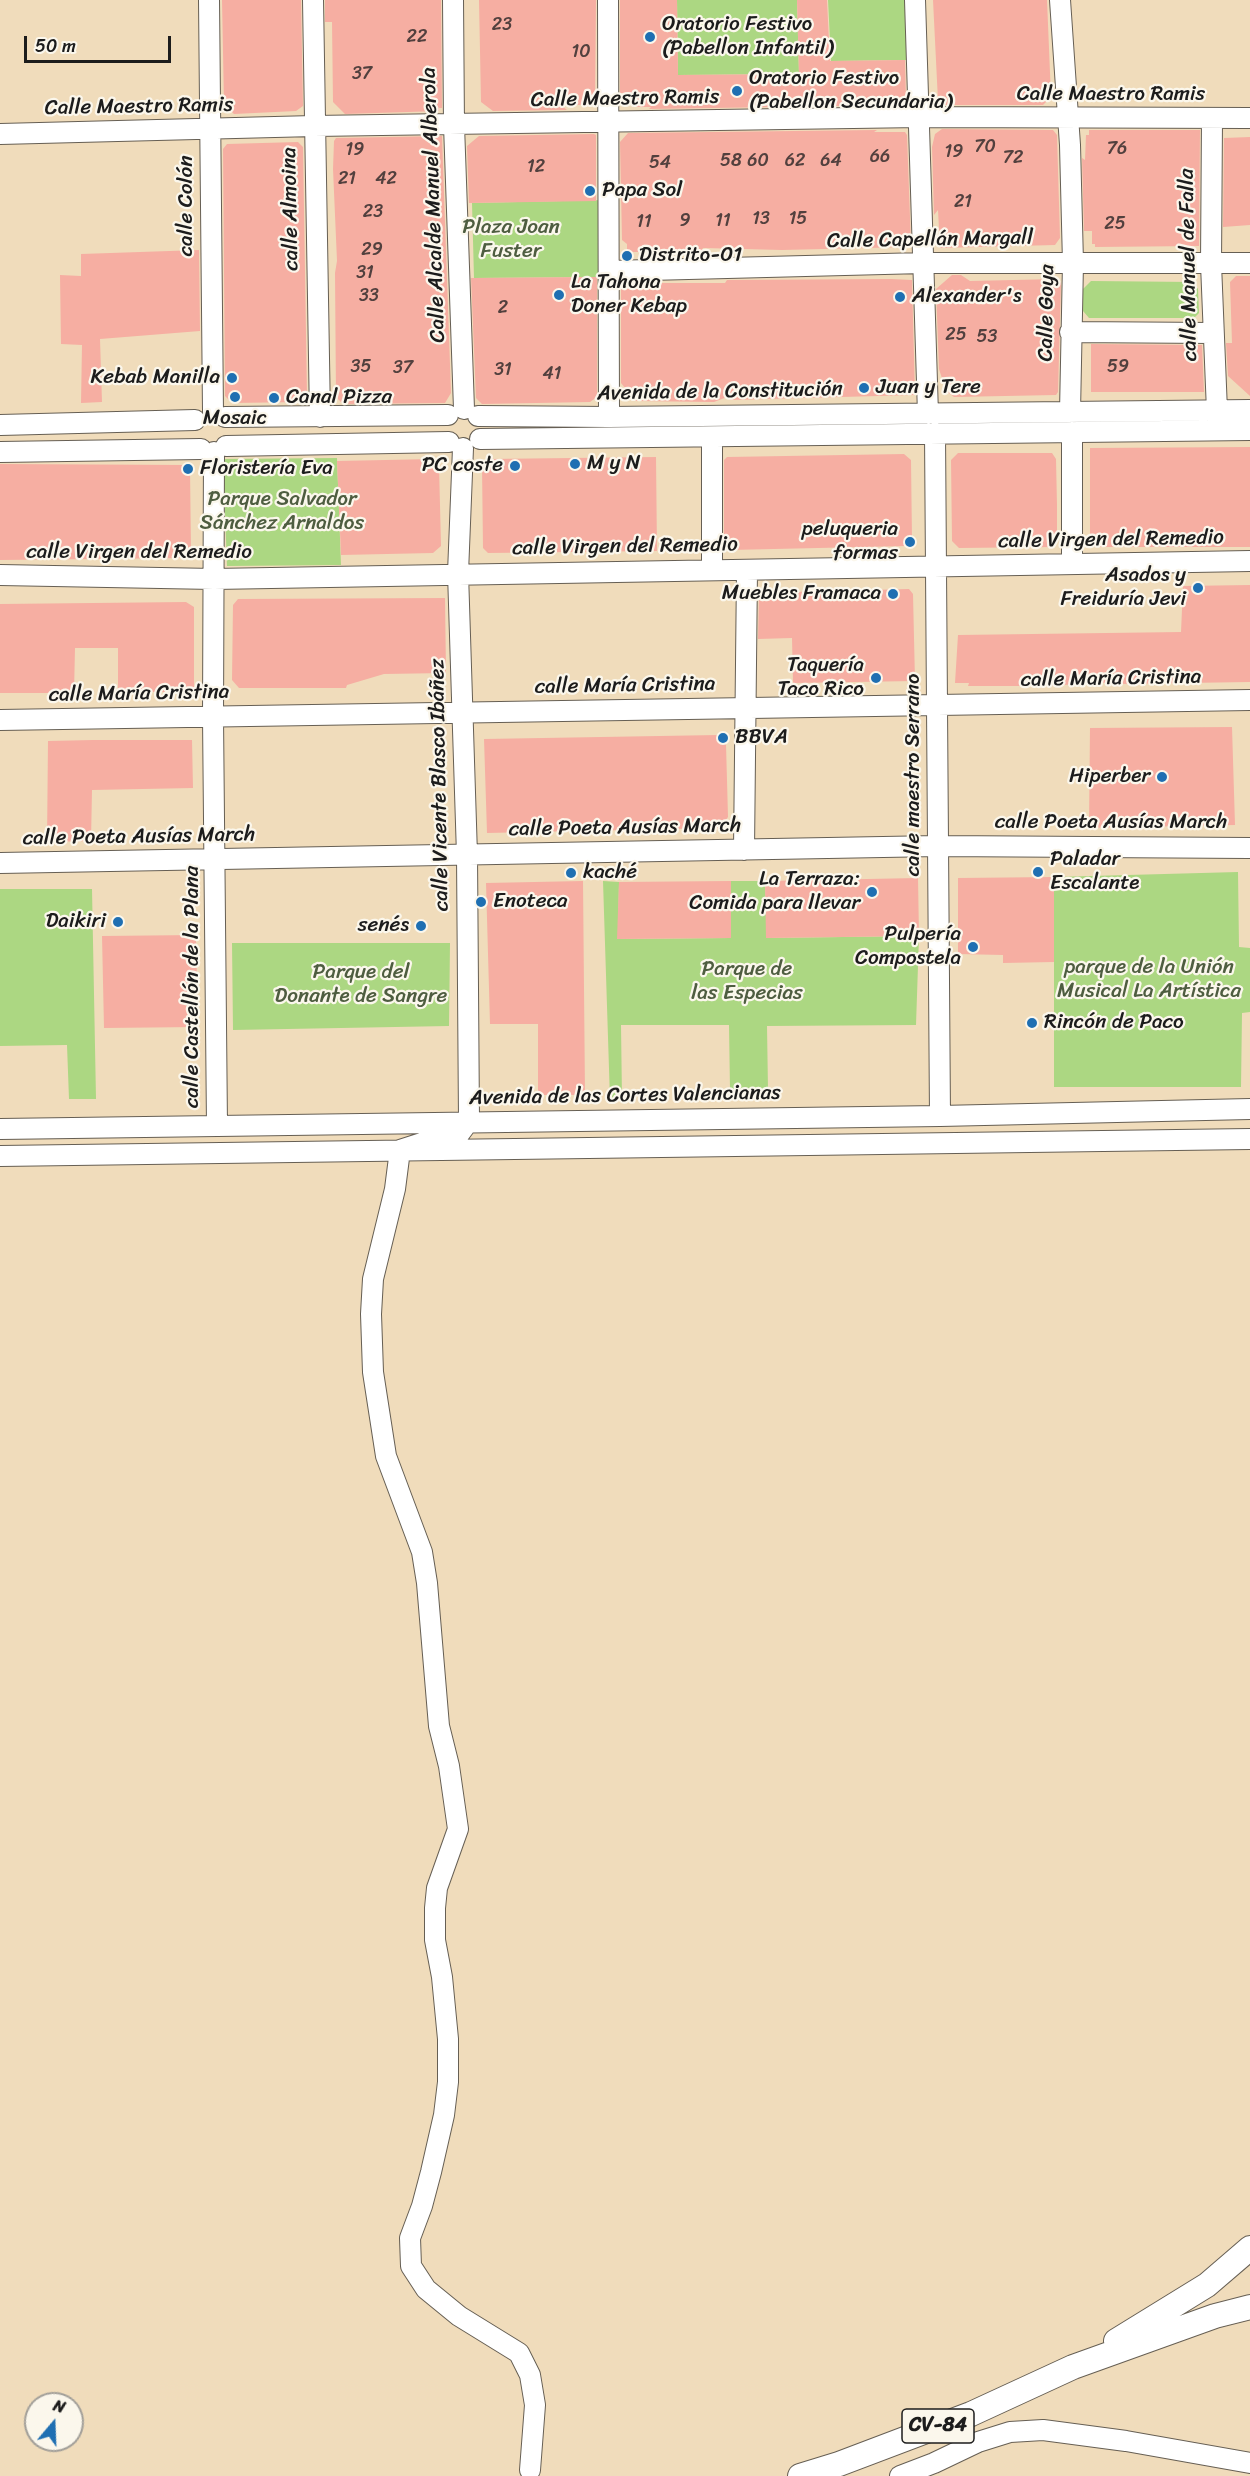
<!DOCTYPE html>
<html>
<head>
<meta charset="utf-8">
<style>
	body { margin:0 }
	#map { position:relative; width:1250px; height:2476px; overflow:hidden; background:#f0dcbb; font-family:Sriracha,sans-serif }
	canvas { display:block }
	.north { position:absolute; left:24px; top:2392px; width:60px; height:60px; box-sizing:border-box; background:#fbf7ec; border:2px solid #a29f99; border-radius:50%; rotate:19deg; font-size:16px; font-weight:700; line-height:24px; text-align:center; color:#1c1c1c }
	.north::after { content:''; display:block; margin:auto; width:21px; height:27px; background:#1f6fb2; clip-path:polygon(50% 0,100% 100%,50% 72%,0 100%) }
	.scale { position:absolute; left:24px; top:36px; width:147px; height:27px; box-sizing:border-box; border:3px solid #1c1c1c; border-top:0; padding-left:8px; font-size:18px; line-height:21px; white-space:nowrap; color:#1c1c1c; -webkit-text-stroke:4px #fbf7ec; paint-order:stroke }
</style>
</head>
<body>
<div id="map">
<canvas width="1250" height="2476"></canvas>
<div class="north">N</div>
<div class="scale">50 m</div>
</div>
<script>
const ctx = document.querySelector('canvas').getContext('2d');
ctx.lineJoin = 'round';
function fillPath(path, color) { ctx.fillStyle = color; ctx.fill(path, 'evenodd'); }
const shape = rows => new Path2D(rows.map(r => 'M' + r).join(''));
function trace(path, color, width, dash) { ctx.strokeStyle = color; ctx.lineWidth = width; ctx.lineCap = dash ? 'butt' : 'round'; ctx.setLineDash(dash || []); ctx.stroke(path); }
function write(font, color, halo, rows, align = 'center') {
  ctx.font = font + ' Sriracha,sans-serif'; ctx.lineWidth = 4.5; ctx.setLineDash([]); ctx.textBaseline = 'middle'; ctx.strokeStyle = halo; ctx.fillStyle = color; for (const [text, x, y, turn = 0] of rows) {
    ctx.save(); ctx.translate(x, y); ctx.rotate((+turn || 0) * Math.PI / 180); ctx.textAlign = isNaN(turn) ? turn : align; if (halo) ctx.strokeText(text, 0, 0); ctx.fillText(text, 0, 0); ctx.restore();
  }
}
const green = shape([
	[677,0,797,0,799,74,678,75],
	[828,0,907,0,907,60,831,61],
	[608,200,609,277,474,278,472,203],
	[1091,281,1193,282,1198,289,1199,313,1194,318,1089,318,1083,311,1083,289],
	[337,458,341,565,227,566,223,459],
	[1238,872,1239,947,1250,948,1250,1012,1242,1013,1241,1087,1054,1087,1054,877],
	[603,881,619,882,618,939,731,938,731,881,765,881,767,938,919,936,916,1025,767,1026,768,1090,730,1090,729,1025,621,1025,622,1099,610,1100],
	[0,889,92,889,96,1099,69,1099,67,1045,0,1046],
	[232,943,450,943,449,1026,233,1030]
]);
const building = shape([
	[222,0,301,0,303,106,296,111,234,114,224,104],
	[325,0,441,0,442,108,439,108,439,111,345,114,333,102,332,22,325,22],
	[479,0,596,0,595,105,561,105,567,110,493,111,481,102],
	[620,0,677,0,678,75,799,74,797,0,827,0,830,61,905,60,906,100,901,105,649,109,651,107,633,107,634,93,620,93],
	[933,0,1047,0,1051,97,1043,105,943,105,938,101],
	[942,129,1053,130,1057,135,1060,238,1055,245,940,248,938,210,934,215,932,147,935,134],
	[877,130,874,132,905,132,907,135,911,245,909,247,782,250,703,248,701,252,627,252,627,244,622,240,620,142,628,133],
	[1089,130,1200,130,1199,246,1095,247,1095,244,1092,244,1092,231,1084,231,1082,158,1085,160,1086,135,1089,135],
	[594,134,596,135,596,201,469,203,467,146,479,136],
	[442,136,451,393,445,403,343,404,336,397,335,273,337,261,333,169,334,141,336,138],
	[1250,137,1250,225,1223,227,1224,138],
	[298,142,303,147,307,395,302,402,232,403,225,396,223,149,227,144],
	[199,250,200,331,100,339,102,402,81,403,82,345,61,344,60,275,81,276,81,254],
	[952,275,961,275,970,281,1057,279,1061,283,1058,392,1056,395,954,397,946,391,939,369,936,289],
	[1236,276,1250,276,1250,396,1228,376,1226,343,1232,343,1230,282],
	[597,277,597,397,590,402,482,404,476,398,471,278],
	[891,279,912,280,915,395,730,400,727,397,714,402,636,401,621,383,621,283,725,283,727,280,735,280],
	[1091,344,1202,345,1204,392,1091,392],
	[1250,447,1250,547,1090,547,1090,448],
	[958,453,1052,453,1056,459,1057,505,1057,540,1053,547,959,548,952,541,951,460],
	[904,454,911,460,912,540,906,546,730,550,724,545,724,460,727,457],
	[656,457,657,551,488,553,483,548,482,466,488,459],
	[434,459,439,465,441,546,433,553,341,555,337,461],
	[0,464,184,465,190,469,191,551,185,558,0,560],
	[1250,585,1250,682,1120,684,1120,682,1042,686,968,686,969,683,955,683,958,635,1181,632,1183,586],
	[909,589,913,594,915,681,793,683,792,638,758,639,759,595,762,590,791,590,791,592],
	[445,598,446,673,384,674,347,685,346,688,239,688,232,680,233,605,238,599],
	[186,602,194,607,194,687,189,692,118,692,118,648,75,648,74,693,0,693,0,604],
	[1232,727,1235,825,1089,828,1090,728],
	[718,735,726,744,728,817,720,828,487,833,484,739],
	[93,740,192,740,193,788,92,790,91,841,47,842,48,741],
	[1054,877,1054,962,1003,963,1003,955,958,954,958,878],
	[918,878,919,936,766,938,765,881],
	[583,881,585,1095,538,1095,538,1024,490,1024,486,883],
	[731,881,731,938,617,939,619,882],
	[196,935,198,1027,104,1028,102,936]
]);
const minor = shape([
	[209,0,213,412],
	[313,0,320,417],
	[453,0,454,125,464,409],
	[608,0,609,417],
	[915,0,928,414],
	[1060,0,1070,145,1073,263,1070,412],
	[1212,119,1211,264,1217,411],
	[0,134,314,126,920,117,1250,118],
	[610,271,923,263,1250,263],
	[1070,332,1213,333],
	[478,416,609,417,1250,410],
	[225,417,448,415],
	[0,425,195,420],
	[1072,432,1072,564],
	[935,433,940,1116],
	[480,439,1250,430],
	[226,446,449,442],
	[463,448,458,573,467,855,469,1121,457,1137,428,1141,400,1150,395,1189,373,1279,371,1314,373,1372,386,1456,422,1552,427,1583,439,1726,449,1766,458,1829,437,1888,435,1908,435,1940,442,1977,448,2039,448,2082,444,2115,431,2172,422,2206,410,2238,411,2266,426,2289,459,2316,519,2353,530,2375,535,2405,530,2470],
	[0,452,201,449],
	[214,452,213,717,217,1126],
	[712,570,712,438],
	[0,575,214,579,1250,561],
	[0,720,1250,700],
	[744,850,747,570],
	[0,863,938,846,1250,848],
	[0,1129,940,1116,1250,1109],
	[0,1156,1250,1139],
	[900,2476,934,2463,978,2442,1010,2432,1043,2430,1126,2441,1250,2463]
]);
const major = shape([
	[1116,2341,1207,2285,1250,2248],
	[800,2476,839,2464,971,2414,1073,2367,1215,2316,1250,2307]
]);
const markers = [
	[650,37,6,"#1f6fb2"],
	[737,91,6,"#1f6fb2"],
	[590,191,6,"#1f6fb2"],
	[627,256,6,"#1f6fb2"],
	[559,295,6,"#1f6fb2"],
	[900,297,6,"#1f6fb2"],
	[232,378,6,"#1f6fb2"],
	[864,388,6,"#1f6fb2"],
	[235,397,6,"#1f6fb2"],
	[274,398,6,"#1f6fb2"],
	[575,464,6,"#1f6fb2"],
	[515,466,6,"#1f6fb2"],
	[188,469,6,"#1f6fb2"],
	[910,542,6,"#1f6fb2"],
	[1198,588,6,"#1f6fb2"],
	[893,594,6,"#1f6fb2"],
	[876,678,6,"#1f6fb2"],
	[723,738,6,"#1f6fb2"],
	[1162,777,6,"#1f6fb2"],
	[1038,872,6,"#1f6fb2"],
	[571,873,6,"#1f6fb2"],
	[872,892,6,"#1f6fb2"],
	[481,902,6,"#1f6fb2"],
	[118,922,6,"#1f6fb2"],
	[421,926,6,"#1f6fb2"],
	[973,947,6,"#1f6fb2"],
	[1032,1023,6,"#1f6fb2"]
];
const numberNames = [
	["23",502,25],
	["22",417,37],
	["10",581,52],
	["37",362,74],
	["70",985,147],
	["76",1117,149],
	["19",355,150],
	["19",954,152],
	["66",880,157],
	["72",1013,158],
	["58",731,161],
	["60",758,161],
	["62",795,161],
	["64",831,161],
	["54",660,163],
	["12",536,167],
	["21",347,179],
	["42",386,179],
	["21",963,202],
	["23",373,212],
	["13",761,219],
	["15",798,219],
	["9",685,221],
	["11",723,221],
	["11",644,222],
	["25",1115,224],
	["29",372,250],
	["31",365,273],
	["33",369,296],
	["2",503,308],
	["25",956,335],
	["53",987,337],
	["35",361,367],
	["59",1118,367],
	["37",403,368],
	["31",503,370],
	["41",552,374]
];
const shields = [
	[938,2426,72]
];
const shieldNames = [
	["CV-84",938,2426]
];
const poiNames = [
	["Oratorio Festivo",662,25],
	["(Pabellon Infantil)",662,49],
	["Oratorio Festivo",749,79],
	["(Pabellon Secundaria)",749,103],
	["Papa Sol",602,191],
	["Distrito-01",639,256],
	["La Tahona",571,283],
	["Doner Kebap",571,307],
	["Alexander's",912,297],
	["Kebab Manilla",220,378,"right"],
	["Juan y Tere",876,388],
	["Canal Pizza",286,398],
	["Mosaic",235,419,"center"],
	["M y N",587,464],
	["PC coste",503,466,"right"],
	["Floristería Eva",200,469],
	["peluqueria",898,530,"right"],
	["formas",898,554,"right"],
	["Asados y",1186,576,"right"],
	["Freiduría Jevi",1186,600,"right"],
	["Muebles Framaca",881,594,"right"],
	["Taquería",864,666,"right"],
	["Taco Rico",864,690,"right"],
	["BBVA",735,738],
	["Hiperber",1150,777,"right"],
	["Paladar",1050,860],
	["Escalante",1050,884],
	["kaché",583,873],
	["La Terraza:",860,880,"right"],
	["Comida para llevar",860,904,"right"],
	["Enoteca",493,902],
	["Daikiri",106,922,"right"],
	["senés",409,926,"right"],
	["Pulpería",961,935,"right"],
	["Compostela",961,959,"right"],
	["Rincón de Paco",1044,1023]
];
const streetNames = [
	["Calle Maestro Ramis",1111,95],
	["Calle Maestro Ramis",625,99,-1],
	["Calle Maestro Ramis",139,107,-1],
	["Calle Alcalde Manuel Alberola",434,205,-92],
	["calle Colón",187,206,-90],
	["calle Almoina",291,209,-91],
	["Calle Capellán Margall",930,240,-1],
	["calle Manuel de Falla",1189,265,-91],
	["Calle Goya",1047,313,-89],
	["Avenida de la Constitución",720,392,-1],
	["calle Virgen del Remedio",1111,540,-1],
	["calle Virgen del Remedio",625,547,-1],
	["calle Virgen del Remedio",139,553],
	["calle María Cristina",1111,679,-1],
	["calle María Cristina",625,686,-1],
	["calle María Cristina",139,694,-1],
	["calle maestro Serrano",914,775,-90],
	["calle Vicente Blasco Ibáñez",440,785,-91],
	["calle Poeta Ausías March",1111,823],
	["calle Poeta Ausías March",625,828,-1],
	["calle Poeta Ausías March",139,837,-1],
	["calle Castellón de la Plana",193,987,-90],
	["Avenida de las Cortes Valencianas",625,1096,-1]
];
const parkNames = [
	["Plaza Joan",511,228],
	["Fuster",511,252],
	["Parque Salvador",282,500],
	["Sánchez Arnaldos",282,524],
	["parque de la Unión",1149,968],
	["Musical La Artística",1149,992],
	["Parque de",747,970],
	["las Especias",747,994],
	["Parque del",361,973],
	["Donante de Sangre",361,997]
];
fillPath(green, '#acd782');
fillPath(building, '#f6aea2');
trace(minor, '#665f54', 22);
trace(major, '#665f54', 26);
trace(minor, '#fff', 20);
trace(major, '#fff', 24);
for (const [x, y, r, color] of markers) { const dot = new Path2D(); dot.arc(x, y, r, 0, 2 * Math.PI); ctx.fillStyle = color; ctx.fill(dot); trace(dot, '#fbf7ec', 2); }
write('18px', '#52403e', null, numberNames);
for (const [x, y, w] of shields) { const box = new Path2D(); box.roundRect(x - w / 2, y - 17, w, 34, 4.5); ctx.fillStyle = '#fbf7ec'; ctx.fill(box); trace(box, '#1c1c1c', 1.5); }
write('bold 20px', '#1c1c1c', null, shieldNames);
write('21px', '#1c1c1c', '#fbf7ec', poiNames, 'left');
write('21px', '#1c1c1c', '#fbf7ec', streetNames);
write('21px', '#4e5d40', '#fbf7ec', parkNames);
</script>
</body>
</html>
